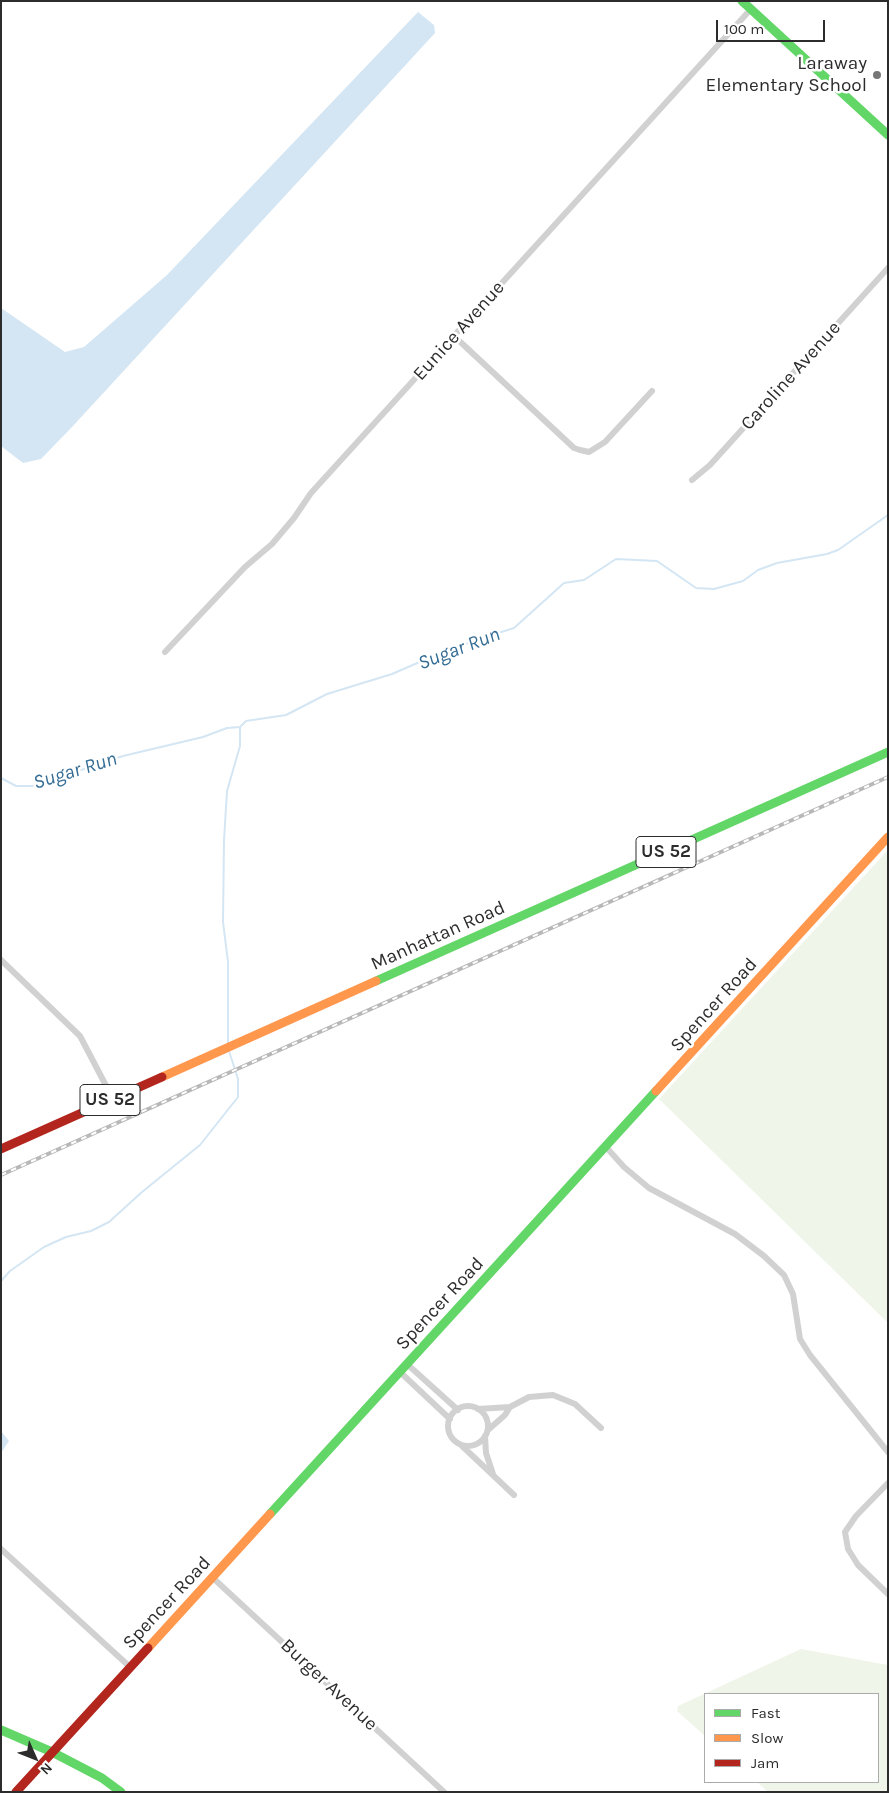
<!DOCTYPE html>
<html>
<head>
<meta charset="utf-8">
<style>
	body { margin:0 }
	#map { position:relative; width:889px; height:1793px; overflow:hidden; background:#fff; font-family:Karla,sans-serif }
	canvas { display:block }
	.frame { position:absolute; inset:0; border:2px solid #2c2c2c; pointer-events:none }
	.legend { position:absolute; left:704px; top:1693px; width:175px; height:90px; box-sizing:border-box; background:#fff; border:1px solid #ababab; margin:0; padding:6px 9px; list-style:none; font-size:15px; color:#2c2c2c }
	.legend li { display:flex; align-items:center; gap:10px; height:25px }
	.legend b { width:25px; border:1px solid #ababab }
	.north { position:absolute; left:10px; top:1733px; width:50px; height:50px; -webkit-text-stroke:4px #fff; paint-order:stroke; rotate:134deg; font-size:14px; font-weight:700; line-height:20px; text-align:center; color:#2c2c2c }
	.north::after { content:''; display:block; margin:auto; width:18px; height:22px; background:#2c2c2c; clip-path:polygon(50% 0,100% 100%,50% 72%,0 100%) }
	.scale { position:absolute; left:716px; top:20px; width:109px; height:22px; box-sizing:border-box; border:2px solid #2c2c2c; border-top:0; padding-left:6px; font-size:15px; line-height:18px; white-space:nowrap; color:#2c2c2c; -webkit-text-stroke:4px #fff; paint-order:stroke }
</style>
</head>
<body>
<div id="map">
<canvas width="889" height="1793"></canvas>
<div class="frame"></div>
<ul class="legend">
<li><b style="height:6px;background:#63d668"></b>Fast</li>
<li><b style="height:6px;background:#ff974d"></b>Slow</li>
<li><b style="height:6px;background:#b3261e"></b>Jam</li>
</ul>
<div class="north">N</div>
<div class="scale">100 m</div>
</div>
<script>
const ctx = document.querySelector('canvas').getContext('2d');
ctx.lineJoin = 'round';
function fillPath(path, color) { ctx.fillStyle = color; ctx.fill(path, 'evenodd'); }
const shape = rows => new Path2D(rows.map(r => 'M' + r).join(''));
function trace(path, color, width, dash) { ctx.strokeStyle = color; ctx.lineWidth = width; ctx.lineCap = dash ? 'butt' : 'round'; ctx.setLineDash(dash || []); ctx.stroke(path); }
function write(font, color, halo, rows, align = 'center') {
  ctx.font = font + ' Karla,sans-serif'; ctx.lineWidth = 5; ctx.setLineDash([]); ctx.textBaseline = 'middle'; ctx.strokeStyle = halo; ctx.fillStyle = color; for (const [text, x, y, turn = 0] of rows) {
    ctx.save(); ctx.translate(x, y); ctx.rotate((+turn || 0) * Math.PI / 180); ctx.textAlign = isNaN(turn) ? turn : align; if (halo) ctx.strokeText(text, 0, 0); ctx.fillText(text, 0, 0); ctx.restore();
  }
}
const green = shape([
	[888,850,888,1323,659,1099],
	[801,1649,888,1665,888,1792,768,1792,757,1782,878,1782,878,1694,705,1694,705,1736,677,1711,678,1706]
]);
const water = shape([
	[418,12,434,25,435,33,72,427,41,459,23,463,1,446,1,308,65,352,84,347,167,275],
	[1,1431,9,1441,1,1453]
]);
const stream = shape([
	[1,778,16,786,33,786,123,756,203,737,227,728,240,727,246,721,286,715,327,694,392,674,422,661,444,655,470,642,514,628,564,583,584,580,616,559,657,561,696,588,714,589,743,581,758,570,777,563,827,554,838,550,888,515],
	[228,1044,228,962,223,922,224,840,227,791,240,746,240,727],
	[1,1281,10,1271,44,1247,66,1237,91,1231,109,1222,142,1192,200,1145,238,1097,238,1079,229,1051]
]);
const street = shape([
	[454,336,574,448,580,450,589,452,605,442,652,391],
	[692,480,710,465,888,268],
	[165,652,245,567,272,544,294,518,311,493,751,9],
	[1,960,80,1036,113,1099],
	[606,1147,624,1167,649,1188,735,1234,764,1256,784,1275,793,1294,800,1339,810,1355,888,1452],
	[407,1364,458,1410],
	[400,1372,450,1419],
	'448 1426a20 20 0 1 1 40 0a20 20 0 1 1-40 0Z',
	[478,1409,510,1407,529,1397,553,1395,575,1404,601,1428],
	[488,1430,505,1415,510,1407],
	[485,1436,486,1453,493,1474],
	[461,1445,514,1495],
	[888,1483,856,1516,845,1532,848,1549,858,1565,888,1594],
	[1,1549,130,1667],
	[213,1578,444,1792]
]);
const fast = shape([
	[742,1,888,135],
	[376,981,888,752],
	[270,1514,656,1091],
	[1,1730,52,1752,102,1778,121,1792]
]);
const slow = shape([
	[162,1077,376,981],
	[656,1091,888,837],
	[148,1648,270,1514]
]);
const jam = shape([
	[1,1149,162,1077],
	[16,1792,148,1648]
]);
const rail = shape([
	[1,1175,888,777]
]);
const markers = [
	[877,75,5,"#767676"]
];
const shields = [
	[666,852,60],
	[110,1100,60]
];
const shieldNames = [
	["US 52",666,852],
	["US 52",110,1100]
];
const poiNames = [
	["Laraway",867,64],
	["Elementary School",867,86]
];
const streetNames = [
	["Eunice Avenue",459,331,-48],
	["Caroline Avenue",791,376,-48],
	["Manhattan Road",438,936,-24],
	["Spencer Road",714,1005,-48],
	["Spencer Road",440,1304,-47],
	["Spencer Road",167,1603,-47],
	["Burger Avenue",329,1685,43]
];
const waterNames = [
	["Sugar Run",459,649,-21],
	["Sugar Run",75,771,-17]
];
fillPath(green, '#eff5e9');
fillPath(water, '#d4e6f3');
trace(stream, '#d4e6f3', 2);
trace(street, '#d1d1d1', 6);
trace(fast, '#63d668', 9);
trace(slow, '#ff974d', 9);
trace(jam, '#b3261e', 9);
trace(rail, '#b8b8b8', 4);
trace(rail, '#fff', 2, [5.5]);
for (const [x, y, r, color] of markers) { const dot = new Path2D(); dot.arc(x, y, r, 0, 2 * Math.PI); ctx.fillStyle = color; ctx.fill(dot); trace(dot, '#fff', 2); }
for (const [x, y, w] of shields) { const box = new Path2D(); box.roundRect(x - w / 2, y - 15.5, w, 31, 4); ctx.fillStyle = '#fff'; ctx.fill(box); trace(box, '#2c2c2c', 1); }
write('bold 18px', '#2c2c2c', null, shieldNames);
write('19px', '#2c2c2c', '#fff', poiNames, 'right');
write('19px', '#2c2c2c', '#fff', streetNames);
write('italic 20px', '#336c95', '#fff', waterNames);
</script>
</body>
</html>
